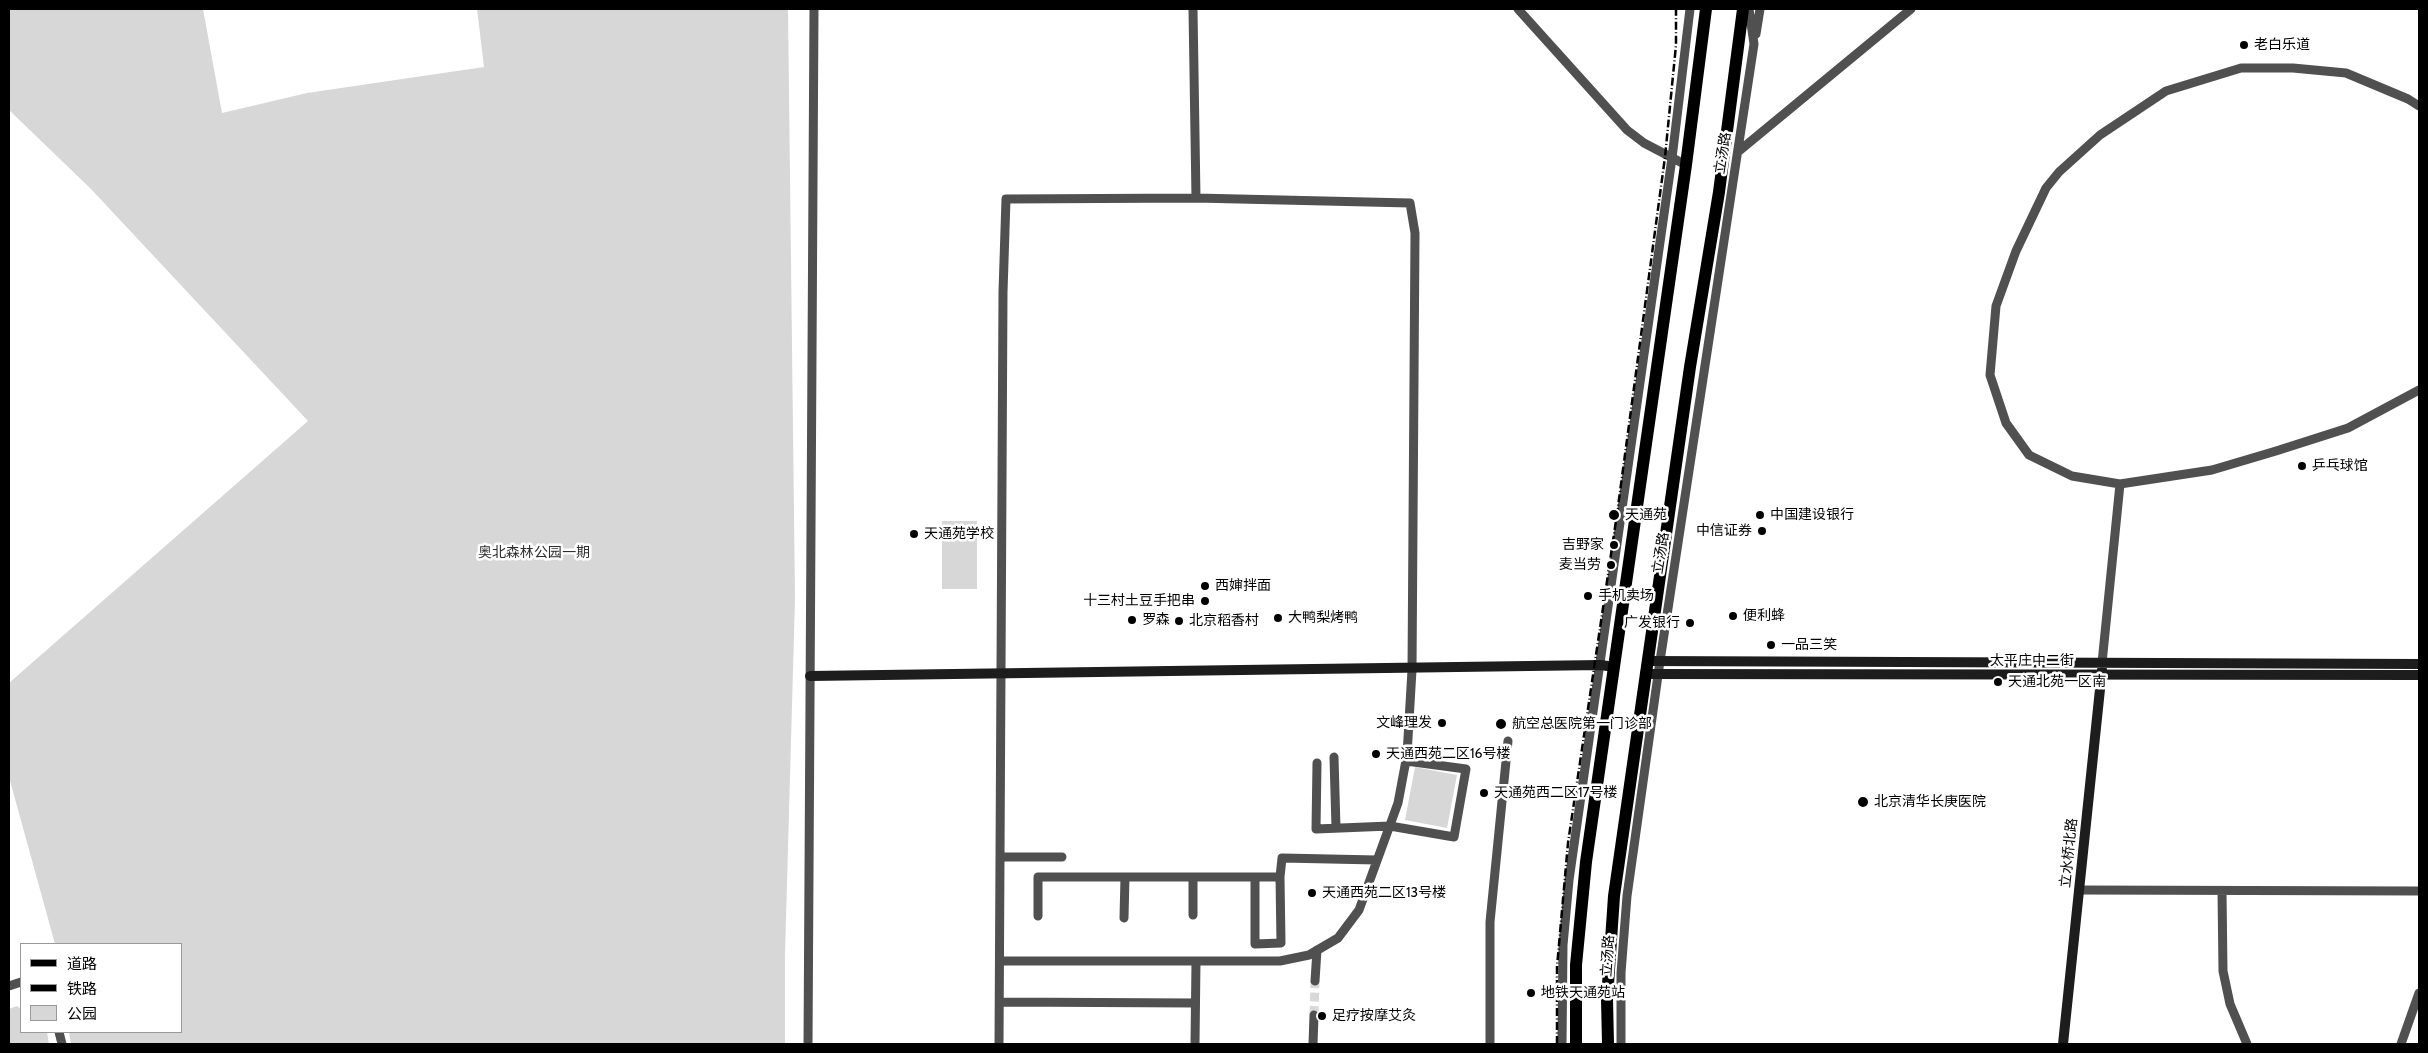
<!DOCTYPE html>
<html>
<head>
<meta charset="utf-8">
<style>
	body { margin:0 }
	#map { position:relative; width:2428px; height:1053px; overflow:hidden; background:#fff; font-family:Cabin,"Noto Sans SC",sans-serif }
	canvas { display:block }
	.frame { position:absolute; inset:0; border:10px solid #000; pointer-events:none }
	.legend { position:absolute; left:20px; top:943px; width:162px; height:90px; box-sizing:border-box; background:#fff; border:1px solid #999; margin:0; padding:6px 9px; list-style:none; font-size:15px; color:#000 }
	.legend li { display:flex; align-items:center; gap:10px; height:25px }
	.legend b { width:25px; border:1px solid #999 }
</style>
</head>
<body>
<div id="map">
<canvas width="2428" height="1053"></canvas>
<div class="frame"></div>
<ul class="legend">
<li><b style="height:6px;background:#000"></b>道路</li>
<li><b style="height:6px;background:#000"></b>铁路</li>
<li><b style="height:14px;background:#d7d7d7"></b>公园</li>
</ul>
</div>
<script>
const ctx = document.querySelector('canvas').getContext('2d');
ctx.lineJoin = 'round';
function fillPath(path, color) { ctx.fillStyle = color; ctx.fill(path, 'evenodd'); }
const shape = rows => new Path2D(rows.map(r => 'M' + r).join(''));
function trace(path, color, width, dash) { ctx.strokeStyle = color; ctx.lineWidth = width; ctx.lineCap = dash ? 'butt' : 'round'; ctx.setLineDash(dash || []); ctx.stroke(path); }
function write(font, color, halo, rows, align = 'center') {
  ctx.font = font + ' Cabin,"Noto Sans SC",sans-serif'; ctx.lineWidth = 5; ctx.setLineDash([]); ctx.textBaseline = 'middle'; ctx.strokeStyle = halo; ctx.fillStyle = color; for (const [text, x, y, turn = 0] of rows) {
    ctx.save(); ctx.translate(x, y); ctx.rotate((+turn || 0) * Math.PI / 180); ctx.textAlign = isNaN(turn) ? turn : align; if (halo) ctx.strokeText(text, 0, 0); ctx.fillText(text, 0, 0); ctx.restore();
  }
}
const green = shape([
	[9,9,203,9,222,113,307,93,484,67,477,9,788,9,795,598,785,955,785,1044,71,1044,69,1032,181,1032,181,944,55,944,9,777,9,683,308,421,91,189,9,110],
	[942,521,977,521,977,589,942,589],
	[1415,767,1457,775,1447,828,1405,820],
	[17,1006,21,1009,21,1032,47,1032,49,1044,9,1044,9,1009]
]);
const streetTunnel = shape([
	[1314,1015,1315,981]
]);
const street = shape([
	[1193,9,1196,198],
	[1518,9,1627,130,1644,143,1686,165],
	[1756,34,1760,9],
	[2419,106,2408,99,2346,73,2293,68,2241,68,2166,91,2100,135,2059,172,2046,188,2016,251,1996,306,1990,375,2006,423,2029,455,2072,476,2120,484,2212,470,2276,451,2348,428,2419,390],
	[1739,151,1911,9],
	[2102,663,2120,484],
	[1334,757,1336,828],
	[1317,763,1316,829,1390,826,1454,837,1466,769,1406,761],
	[1000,857,1062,857],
	[1193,878,1193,915],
	[1255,878,1255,944,1281,943,1280,877],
	[2079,890,2419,891],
	[2222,891,2223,971,2230,1004,2247,1044],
	[1038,916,1038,877,1280,877,1282,858,1377,860],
	[1124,918,1125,877],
	[1315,981,1317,950],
	[9,986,21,982],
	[1000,1002,1195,1003],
	[59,1032,62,1044],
	[808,1044,814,9],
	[999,1044,1003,292,1006,199,1196,198,1410,203,1415,233,1412,670,1407,755,1398,803,1359,910,1338,938,1309,955,1280,961,1000,961],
	[1195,1044,1196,961],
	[1313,1044,1314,1015],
	[1490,1044,1490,922,1508,741],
	[1562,1044,1563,945,1569,880,1672,158,1690,9],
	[1621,1044,1621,973,1627,896,1660,661,1754,44,1749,9],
	[2401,1044,2419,993]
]);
const secondary = shape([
	[1647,661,2419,664],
	[1645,674,2419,675],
	[810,676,1601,665,1614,667],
	[2063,1044,2102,670]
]);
const primary = shape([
	[1576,1044,1576,965,1586,862,1686,165,1706,9],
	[1608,1044,1607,999,1614,896,1690,367,1719,192,1743,9]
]);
const rail = shape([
	[1557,1044,1557,967,1568,843,1617,514,1665,157,1676,45,1676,9]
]);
const markers = [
	[2244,45,5,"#000"],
	[2302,466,5,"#000"],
	[1614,515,6,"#000"],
	[1760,515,5,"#000"],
	[1762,531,5,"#000"],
	[914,534,5,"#000"],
	[1614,545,5,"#000"],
	[1611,565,5,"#000"],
	[1205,586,5,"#000"],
	[1588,596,5,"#000"],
	[1205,601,5,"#000"],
	[1733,616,5,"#000"],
	[1278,618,5,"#000"],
	[1132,620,5,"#000"],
	[1179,621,5,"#000"],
	[1690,623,5,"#000"],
	[1771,645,5,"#000"],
	[1998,682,5,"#000"],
	[1442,723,5,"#000"],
	[1501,724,6,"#000"],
	[1376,754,5,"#000"],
	[1484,793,5,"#000"],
	[1863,802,6,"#000"],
	[1312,893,5,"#000"],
	[1531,993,5,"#000"],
	[1322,1016,5,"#000"]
];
const poiNames = [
	["老白乐道",2254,45],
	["乒乓球馆",2312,466],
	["天通苑",1625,515],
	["中国建设银行",1770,515],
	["中信证券",1752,531,"right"],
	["天通苑学校",924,534],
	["吉野家",1604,545,"right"],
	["麦当劳",1601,565,"right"],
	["西婶拌面",1215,586],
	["手机卖场",1598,596],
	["十三村土豆手把串",1195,601,"right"],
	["便利蜂",1743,616],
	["大鸭梨烤鸭",1288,618],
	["罗森",1142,620],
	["北京稻香村",1189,621],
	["广发银行",1680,623,"right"],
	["一品三笑",1781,645],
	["天通北苑一区南",2008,682],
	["文峰理发",1432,723,"right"],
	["航空总医院第一门诊部",1512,724],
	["天通西苑二区16号楼",1386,754],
	["天通苑西二区17号楼",1494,793],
	["北京清华长庚医院",1874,802],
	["天通西苑二区13号楼",1322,893],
	["地铁天通苑站",1541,993],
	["足疗按摩艾灸",1332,1016]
];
const streetNames = [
	["立汤路",1723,153,-81],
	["立汤路",1661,553,-81],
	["太平庄中二街",2032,661],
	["立水桥北路",2069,853,-84],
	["立汤路",1608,956,-86]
];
const parkNames = [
	["奥北森林公园一期",534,553]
];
fillPath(green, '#d7d7d7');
trace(streetTunnel, '#d9d9d9', 9, [9, 4.5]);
trace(street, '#505050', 9);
trace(secondary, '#1d1d1d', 10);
trace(primary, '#000', 12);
trace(rail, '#000', 2.5, [8, 2.5, 1, 2.5]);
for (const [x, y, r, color] of markers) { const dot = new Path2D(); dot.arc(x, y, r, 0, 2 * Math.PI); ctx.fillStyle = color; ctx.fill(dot); trace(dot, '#fff', 2); }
write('14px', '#000', '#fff', poiNames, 'left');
write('14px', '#000', '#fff', streetNames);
write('14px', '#2e2e2e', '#fff', parkNames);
</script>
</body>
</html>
